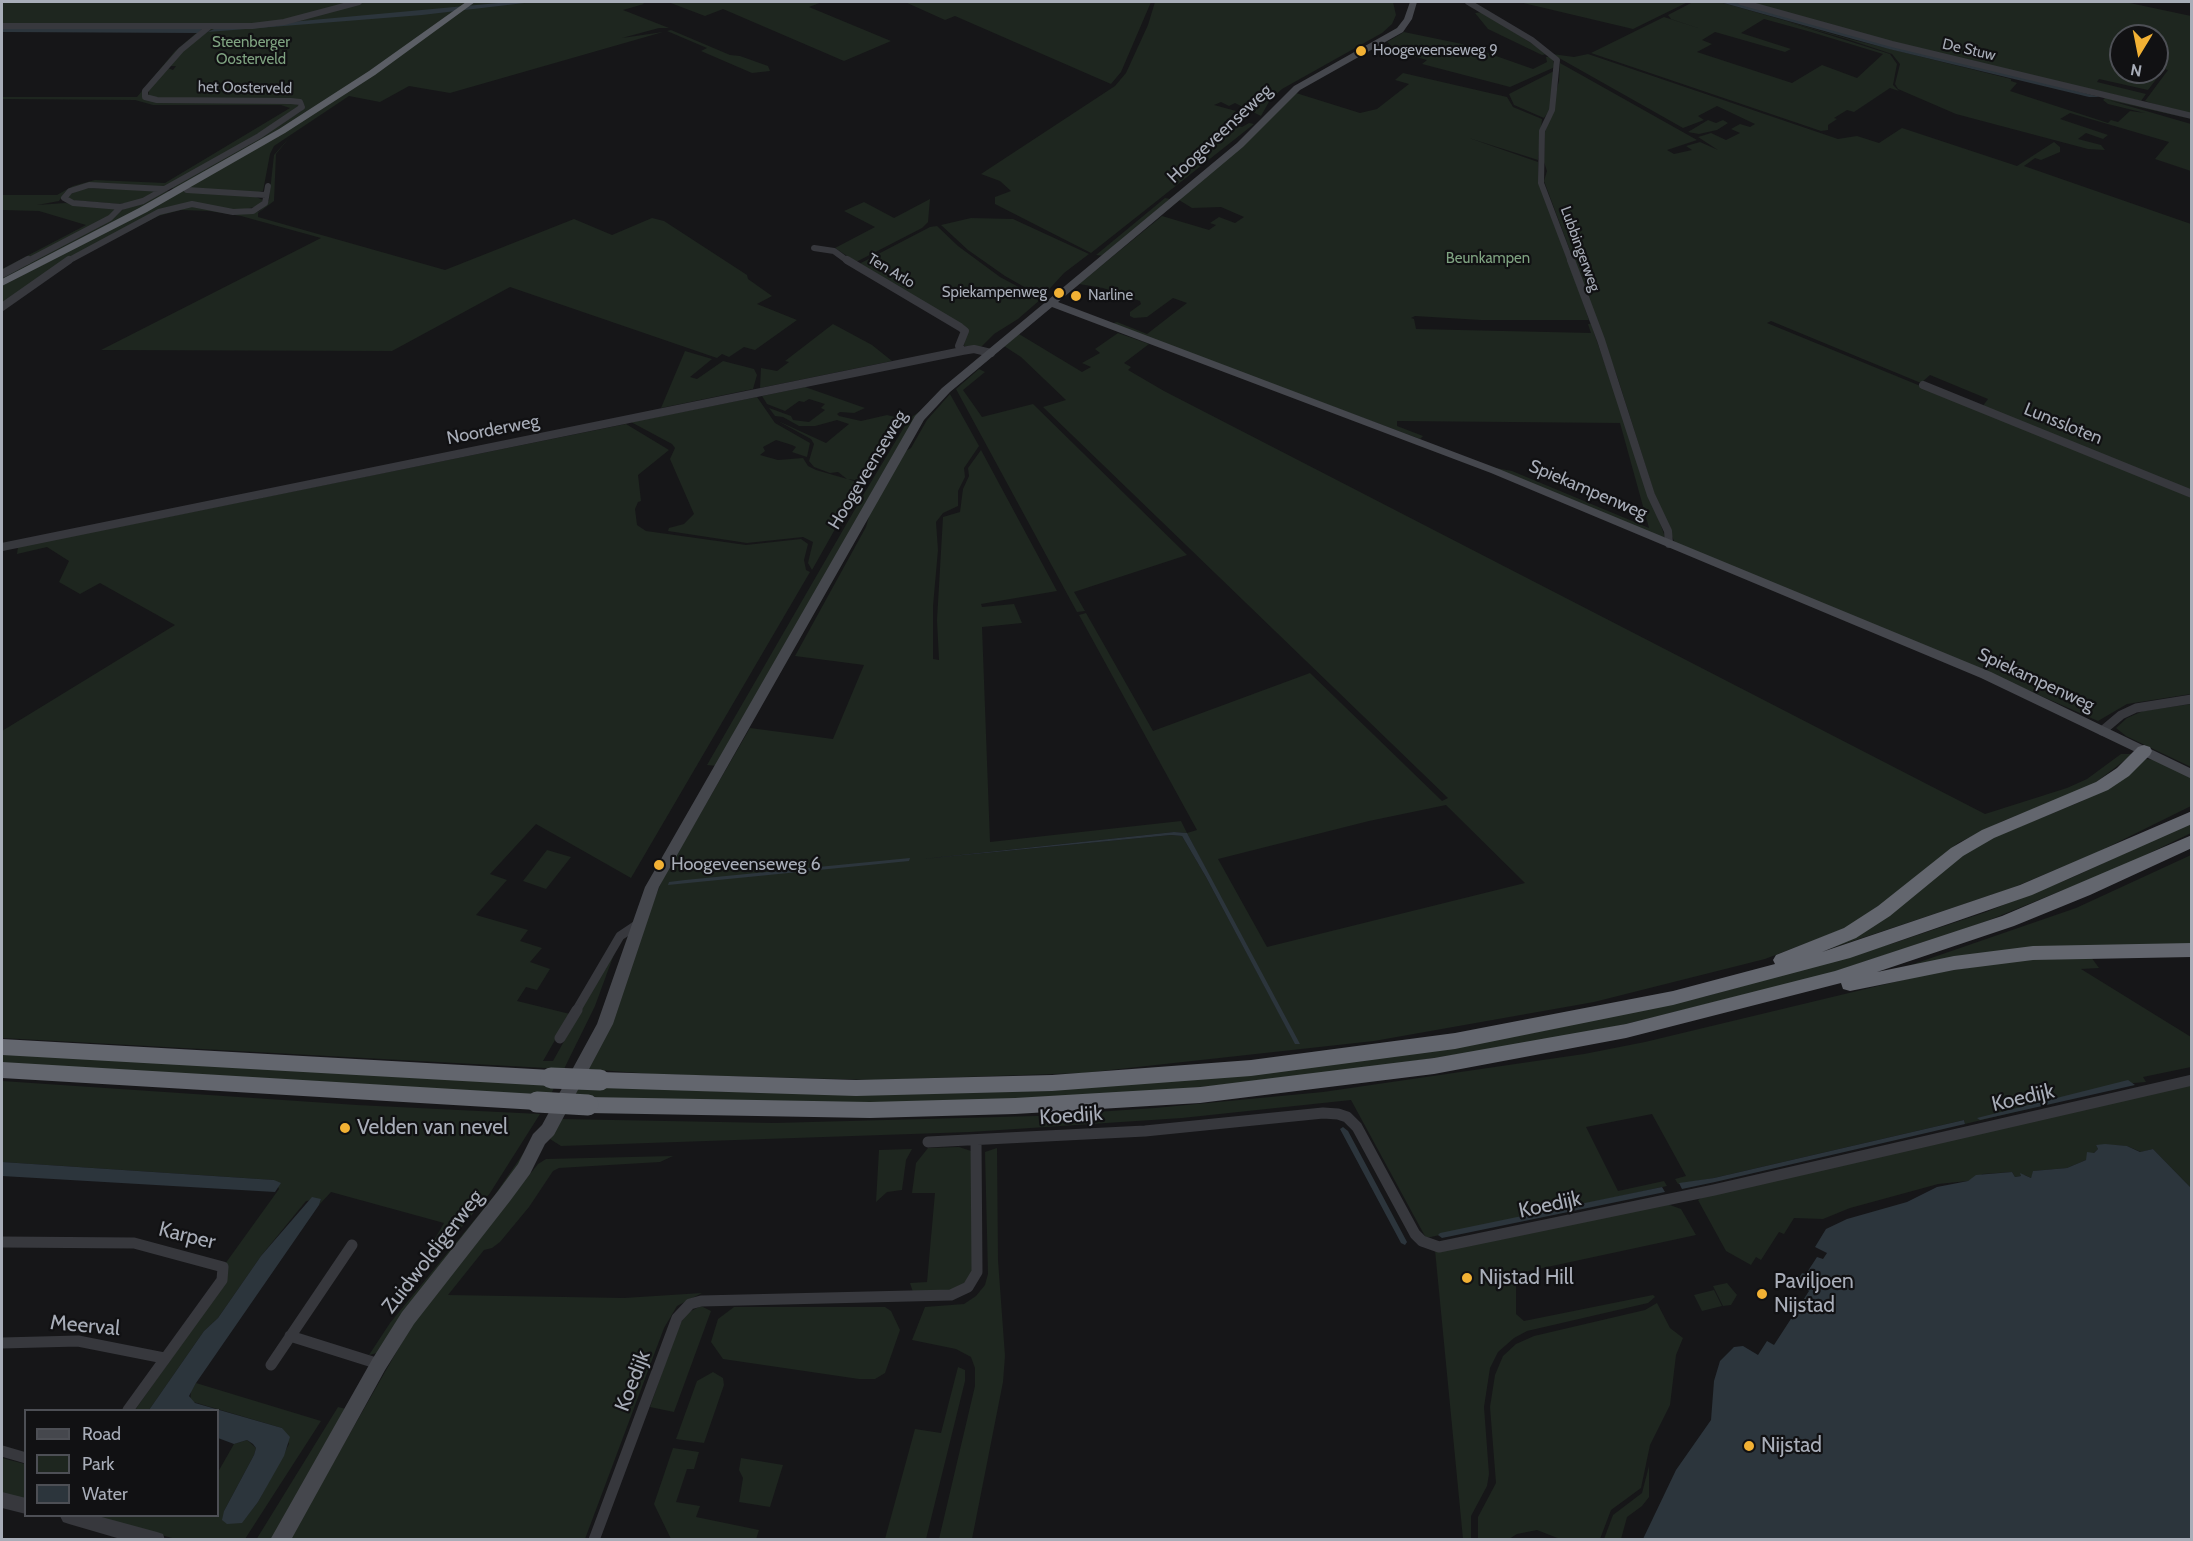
<!DOCTYPE html>
<html>
<head>
<meta charset="utf-8">
<style>
	body { margin:0 }
	#map { position:relative; width:2193px; height:1541px; overflow:hidden; background:#161618; font-family:Cabin,sans-serif }
	canvas { display:block }
	.frame { position:absolute; inset:0; border:3px solid #a8adb8; pointer-events:none }
	.legend { position:absolute; left:24px; top:1409px; width:195px; height:108px; box-sizing:border-box; background:#111113; border:2px solid #4d4f55; margin:0; padding:8px 10px; list-style:none; font-size:18px; color:#a8adb8 }
	.legend li { display:flex; align-items:center; gap:12px; height:30px }
	.legend b { width:30px; border:2px solid #4d4f55 }
	.north { position:absolute; left:2109px; top:24px; width:60px; height:60px; box-sizing:border-box; background:#111113; border:2px solid #4d4f55; border-radius:50%; rotate:190deg; font-size:16px; font-weight:700; line-height:24px; text-align:center; color:#a8adb8 }
	.north::after { content:''; display:block; margin:auto; width:21px; height:27px; background:#f2b134; clip-path:polygon(50% 0,100% 100%,50% 72%,0 100%) }
</style>
</head>
<body>
<div id="map">
<canvas width="2193" height="1541"></canvas>
<div class="frame"></div>
<ul class="legend">
<li><b style="height:8px;background:#45474d"></b>Road</li>
<li><b style="height:16px;background:#1e261f"></b>Park</li>
<li><b style="height:16px;background:#2c353c"></b>Water</li>
</ul>
<div class="north">N</div>
</div>
<script>
const ctx = document.querySelector('canvas').getContext('2d');
ctx.lineJoin = 'round';
function fillPath(path, color) { ctx.fillStyle = color; ctx.fill(path, 'evenodd'); }
const shape = rows => new Path2D(rows.map(r => 'M' + r).join(''));
function trace(path, color, width, dash) { ctx.strokeStyle = color; ctx.lineWidth = width; ctx.lineCap = dash ? 'butt' : 'round'; ctx.setLineDash(dash || []); ctx.stroke(path); }
function write(font, color, halo, rows, align = 'center') {
  ctx.font = font + ' Cabin,sans-serif'; ctx.lineWidth = 4.5; ctx.setLineDash([]); ctx.textBaseline = 'middle'; ctx.strokeStyle = halo; ctx.fillStyle = color; for (const [text, x, y, turn = 0] of rows) {
    ctx.save(); ctx.translate(x, y); ctx.rotate((+turn || 0) * Math.PI / 180); ctx.textAlign = isNaN(turn) ? turn : align; if (halo) ctx.strokeText(text, 0, 0); ctx.fillText(text, 0, 0); ctx.restore();
  }
}
const green = shape([
	[2,2,355,2,305,16,360,2,642,2,644,4,623,10,669,28,659,28,622,38,663,32,450,93,409,86,380,102,349,96,274,146,270,154,263,191,255,193,203,189,185,191,254,196,263,200,259,206,236,211,194,203,161,210,61,264,2,305,2,286,181,192,340,96,334,96,235,156,140,210,2,281,2,275,114,217,126,207,167,191,172,191,174,189,171,188,177,184,300,112,305,106,296,100,148,98,149,90,168,68,173,70,176,66,170,66,181,51,214,27,2,25],
	[668,2,822,2,809,7,891,41,844,61,723,9,705,16],
	[905,2,1151,2,1121,72,1111,84,955,16,945,20],
	[1155,2,1393,2,1396,15,1392,24,1382,33,1282,89,1270,100,1261,116,1235,103,1229,106,1221,102,1214,105,1236,111,1224,124,1242,127,1249,123,1254,124,1091,253,995,204,995,197,1011,191,1000,181,981,174,1115,86,1126,73,1148,25],
	[1519,2,1688,2,1633,29],
	[1693,2,1720,2,1850,39,2011,79,2011,81,2017,83,2010,91,2108,123,2111,120,2118,122,2130,111,2145,113,2108,104,2103,100,2106,97,2191,119,2108,100,2191,124,2191,171,2155,159,2169,142,2070,113,2060,119,2108,135,2103,139,2086,133,2078,139,2101,145,2105,150,2088,149,1956,114,1898,89,1895,84,1900,64,1892,54,1847,39,1788,22,1890,54,1897,64,1893,85,1899,91,1890,88,1854,112,1847,110,1834,118,1837,119,1828,125,1828,130,1821,131,1591,53,1664,17,1701,29,1671,19,1668,15],
	[1764,19,1811,32,1883,54,1857,78,1822,65,1792,83,1697,52,1712,44,1702,40,1715,32,1785,52,1791,49,1741,33],
	[1748,2,2125,2,2191,16,2191,116,2145,101,2168,70,2164,69,2148,90,2099,79,2097,82,2146,94,2141,101,1906,47],
	[2121,36,2157,36,2157,72,2121,72],
	[1483,12,1548,54,1542,55,1488,29,1475,13],
	[201,29,204,29,144,91,143,98,287,102,300,105,300,109,166,188,92,184,65,192,59,201,37,205,65,203,115,207,115,213,2,273,2,269,86,225,39,211,2,210,2,195,57,195,73,186,95,180,165,183,290,108,281,105,153,105,135,100,2,99,2,97,137,97,175,51],
	[671,30,730,55,740,56,768,66,770,71,752,73,701,51,707,48,667,31],
	[1404,32,1462,44,1533,69,1547,62,1546,57,1552,57,1555,67,1510,87,1422,64,1427,60,1409,55,1405,58,1396,57,1400,53,1387,42],
	[1552,54,1574,57,1588,54,1838,139,1857,136,1879,143,1902,128,2017,166,2054,142,2060,147,2060,152,2041,160,2035,158,2024,166,2191,224,2191,492,1982,407,1988,399,1930,375,1921,383,1771,321,1767,323,2191,497,2191,694,2127,704,2098,721,1948,655,1675,543,1659,508,1617,376,1544,181,1547,171,1544,162,1545,132,1559,81,1560,63,1697,140,1667,150,1674,154,1692,150,1686,146,1700,142,1718,150,1698,137,1711,133,1726,140,1740,133,1731,129,1740,124,1750,127,1755,124,1717,106,1698,116,1704,120,1683,128],
	[1556,70,1550,110,1544,118,1514,105,1509,94],
	[1403,73,1507,97,1513,107,1542,119,1538,160,1469,138,1538,162,1539,178,1589,320,1481,320,1415,316,1411,318,1414,319,1416,329,1591,333,1588,324,1591,324,1665,537,1661,538,1490,467,1512,471,1649,528,1620,423,1397,421,1397,426,1423,436,1420,439,1111,324,1117,322,1147,334,1187,303,1173,298,1147,317,1134,318,1130,316,1130,312,1141,304,1140,301,1103,288,1079,284,1162,216,1209,230,1216,225,1210,223,1219,217,1235,223,1244,217,1221,207,1192,208,1179,200,1251,138,1296,93,1360,113,1377,109,1409,84,1395,80],
	[1708,120,1716,123,1723,120,1728,123,1717,130,1699,134,1688,132],
	[290,137,276,154,274,201,258,213,258,217,445,270,574,219,612,235,652,218,664,221,747,275,748,279,772,296,757,304,797,320,755,350,744,347,729,357,722,354,717,358,510,287,392,351,101,350,321,238,241,216,209,211,181,210,158,216,78,258,2,311,2,308,57,268,164,211,193,205,250,214,260,211,269,200,274,155],
	[82,188,161,190,142,201,118,204,70,200,67,196],
	[1165,198,1170,199,1104,256,1096,255],
	[930,199,928,222,922,228,856,262,835,248,875,227,844,211,864,202,894,218],
	[971,218,1013,219,1089,254,1064,273,1042,297,1005,276,968,250,941,225],
	[937,226,958,246,1000,277,1041,299,1018,319,994,334,981,347,964,346,966,331,859,264,930,227],
	[833,324,872,345,892,361,760,388,761,368,777,371,789,362,785,361],
	[1118,333,1149,344,1124,363,1131,367,1128,370,1164,391,1985,814,2067,788,2087,779,2121,754,2133,754,2091,786,2003,821,1958,843,1883,903,1846,928,1765,959,1594,1002,1374,1041,1083,1073,874,1080,652,1074,586,1069,663,878,750,728,833,739,864,665,795,656,866,527,871,509,902,453,911,448,927,420,950,394,979,446,964,468,965,477,958,491,958,506,943,513,936,522,938,550,933,606,933,659,939,660,937,620,943,517,960,512,963,489,969,476,968,468,981,450,1057,591,981,604,982,607,1014,604,1022,623,982,627,990,842,1181,821,1187,833,1197,830,1079,615,1086,613,1153,731,1310,673,1442,801,1448,798,1043,407,1066,400,1021,357,1004,346,1019,334,1082,372,1091,367,1082,363,1100,353,1095,349],
	[1446,805,1525,883,1267,947,1218,859,1369,821],
	[1174,832,1187,833,1295,1043,1206,877,1182,836,1171,835,923,859],
	[685,351,712,359,690,377,697,379,723,361,754,369,757,375,753,389,661,408],
	[979,369,985,372,963,390,982,417,1033,404,1187,555,1074,592,1085,611,1077,612,956,389],
	[805,387,865,408,854,413,840,412,837,414,839,416,861,421,887,415,903,419,886,440,862,481,847,479,838,472,830,473,814,467,809,461,814,444,811,439,778,421,826,443,849,424,837,420,815,426,799,426,783,417,775,416,769,408,791,416,793,420,809,422,825,410,821,408,825,404,809,399,804,402,799,401,785,411,767,404,762,396],
	[757,397,775,423,810,443,807,457,792,452,796,447,792,445,776,440,763,447,765,451,760,455,778,460,803,458,808,466,816,470,861,483,812,570,808,563,813,542,803,537,747,543,668,531,669,528,684,524,694,514,670,459,675,448,672,444,631,422],
	[920,411,718,766,707,765,865,492,909,419],
	[626,424,669,450,638,475,641,501,638,502,635,509,637,525,646,531,746,545,801,539,808,544,804,560,806,570,810,572,631,878,536,824,490,874,507,880,476,915,528,930,520,941,542,948,530,962,550,969,537,990,526,987,517,1001,570,1014,543,1061,553,1061,617,946,595,1006,564,1069,2,1038,2,731,175,625,100,583,80,594,59,582,69,561,47,547,17,554,18,547],
	[2191,704,2191,767,2126,736,2116,728,2127,718,2143,711],
	[2146,759,2155,760,2191,777,2191,806,2098,852,2012,888,1826,950,1972,846,2080,802,2105,789],
	[2191,823,2191,833,2127,864,1987,921,1824,975,1626,1024,1521,1045,1313,1076,1139,1093,989,1101,823,1103,571,1097,576,1088,605,1087,737,1092,927,1093,1532,1033,1707,996,1894,943,1986,912,2071,878],
	[547,850,571,857,546,889,523,881],
	[2191,855,2191,947,1905,967,2076,908],
	[2091,957,2099,968,2081,969,2191,1037,2191,1067,2143,1077,2146,1082,2134,1083,1965,1124,1964,1120,1714,1178,1678,1184,1675,1179,1686,1176,1652,1114,1586,1127,1618,1191,1664,1181,1667,1186,1426,1238,1351,1100,1182,1118,970,1132,561,1146,550,1139,560,1119,774,1123,1036,1116,1155,1108,1323,1092,1584,1054,1645,1042,1928,974,2011,961],
	[2,1051,503,1081,555,1086,550,1096,2,1063],
	[2,1081,357,1105,540,1114,490,1193,394,1309,444,1223,331,1192,319,1205,321,1199,306,1201,261,1256,218,1318,204,1331,149,1410,135,1410,225,1282,228,1271,225,1264,279,1189,274,1180,2,1162],
	[2191,1085,2191,1188,2153,1149,2141,1152,2127,1146,2096,1145,2098,1149,2086,1160,2067,1168,2034,1171,2031,1178,2025,1175,2015,1177,2012,1172,1983,1174,1968,1181,1938,1184,1850,1208,1823,1219,1794,1218,1784,1234,1779,1232,1761,1260,1756,1257,1751,1265,1726,1251,1698,1200,1702,1197],
	[959,1147,971,1151,973,1268,970,1280,951,1290,913,1292,910,1283,927,1282,935,1193,912,1193,916,1163,928,1148],
	[997,1148,998,1260,1005,1356,1003,1382,972,1539,939,1539,975,1386,975,1368,971,1357,956,1349,912,1340,925,1307,964,1304,976,1296,985,1285,988,1274,985,1152],
	[912,1149,906,1160,902,1190,887,1192,876,1202,879,1150],
	[525,1151,528,1152,381,1352,369,1355,390,1323,494,1196],
	[673,1156,660,1162,559,1168,553,1171,529,1207,500,1242,492,1248,484,1250,448,1295,624,1298,702,1293,677,1306,664,1328,585,1539,289,1540,417,1316,538,1164,546,1159],
	[1667,1204,1681,1209,1696,1235,1524,1272,1516,1277,1516,1314,1524,1321,1653,1295,1655,1297,1648,1303,1527,1331,1514,1338,1498,1352,1490,1368,1484,1407,1489,1474,1487,1486,1471,1516,1471,1539,1463,1539,1435,1250],
	[1727,1283,1737,1295,1731,1305,1723,1306,1713,1286],
	[1714,1290,1722,1306,1702,1311,1694,1295],
	[1657,1303,1670,1328,1683,1338,1676,1355,1670,1405,1650,1445,1641,1488,1611,1510,1600,1539,1560,1539,1537,1530,1517,1534,1509,1539,1478,1539,1478,1517,1496,1483,1490,1407,1495,1375,1503,1356,1516,1344,1534,1336,1645,1310],
	[701,1306,711,1311,674,1412,650,1407,678,1327,687,1313],
	[734,1307,885,1307,891,1311,900,1330,885,1373,875,1379,859,1379,723,1359,711,1342,718,1319],
	[958,1367,965,1370,965,1381,926,1539,885,1539,915,1429,941,1433],
	[713,1372,723,1378,724,1385,704,1443,676,1439,697,1381],
	[196,1383,321,1421,245,1539,176,1539,87,1516,218,1516,218,1472,234,1444,247,1440,256,1448,254,1455,224,1511,247,1516,258,1502,289,1444,282,1428,190,1401,191,1391],
	[338,1407,346,1409,273,1539,256,1540],
	[673,1448,699,1452,694,1469,687,1469,676,1502,700,1506,696,1517,759,1530,756,1539,671,1539,654,1504],
	[2,1458,25,1464,25,1499,2,1493],
	[741,1458,783,1465,770,1507,739,1502,743,1478,739,1470],
	[1649,1466,1649,1497,1642,1506,1627,1517,1621,1539,1604,1539,1613,1515,1642,1493]
]);
const water = shape([
	[509,2,533,2,422,15,208,32,214,29],
	[1720,2,1736,2,2100,97,2089,97,1889,49],
	[2,28,201,29,202,29,198,33,2,32],
	[1174,832,1187,833,1300,1044,1295,1044,1206,877,1182,836,1171,835,923,859],
	[910,858,909,861,668,885,669,882,685,880],
	[2128,1080,2135,1085,1980,1120,1977,1118],
	[1964,1120,1965,1124,1715,1182,1682,1189,1679,1183,1714,1178],
	[1343,1127,1348,1131,1407,1242,1405,1245,1401,1243,1340,1129],
	[2105,1144,2127,1146,2140,1152,2153,1149,2191,1188,2191,1539,1643,1539,1676,1470,1711,1420,1714,1381,1720,1361,1734,1347,1743,1346,1758,1355,1767,1341,1774,1345,1809,1291,1796,1283,1802,1273,1806,1274,1817,1257,1823,1259,1827,1253,1815,1247,1826,1229,1847,1219,1907,1202,1937,1187,1968,1181,1976,1175,2012,1172,2015,1177,2021,1176,2020,1173,2031,1178,2033,1171,2067,1168,2086,1160,2087,1152,2094,1153,2098,1149,2096,1145],
	[2,1162,274,1180,281,1183,275,1192,2,1176],
	[1662,1187,1665,1192,1442,1238,1438,1235,1440,1233],
	[312,1197,321,1199,319,1205,196,1383,189,1396,195,1403,282,1428,290,1437,284,1456,258,1502,242,1523,227,1524,222,1520,224,1511,254,1455,256,1448,253,1444,247,1440,234,1444,218,1438,218,1410,149,1410,204,1331,218,1318,261,1256]
]);
const minorFar3 = shape([
	[1468,2,1532,40,1557,60,1552,110,1542,131,1541,183,1571,262],
	[1741,2,1892,44,2192,116],
	[2,26,252,26,284,22,359,2],
	[163,189,89,185,70,191,64,198,73,203,121,207,143,201,259,136,302,107,300,102,291,101,157,100,145,97,145,91,181,50,209,27],
	[187,190,266,195],
	[814,248,834,251,849,262],
	[26,262,110,218,121,207],
	[66,262,159,212,192,204,233,212,253,211,265,203,268,186]
]);
const minorFar2 = shape([
	[847,260,960,327,965,331,959,346,962,351],
	[1571,260,1601,340,1651,495,1668,531,1669,544],
	[2,274,28,260],
	[2,307,69,260],
	[1923,385,2192,494],
	[2,547,962,351,974,349,991,353]
]);
const minorFar1 = shape([
	[2102,731,2121,715,2136,708,2192,699],
	[576,1011,620,936,638,924]
]);
const minor = shape([
	[560,1038,577,1010],
	[928,1142,1145,1131,1323,1113,1338,1114,1347,1117,1357,1127,1415,1234,1422,1241,1439,1247,1714,1190,2192,1080],
	[2,1242,134,1243,223,1267,222,1280,128,1410],
	[290,1336,379,1364],
	[2,1343,78,1341,164,1358],
	[271,1365,352,1245],
	[2,1451,26,1458],
	[594,1540,677,1318,690,1304,701,1301,951,1295,968,1287,977,1272,976,1141]
]);
const tertiary = shape([
	[2,1492,26,1498,26,1514,2,1508,2,1492],
	[60,1516,98,1516,157,1532,163,1534,165,1540,124,1540,69,1524,63,1522,60,1516]
]);
const secondary = shape([
	[1410,2,1417,2,1412,19,1403,32,1300,90,1243,147,1058,302,1499,469,1991,672,2192,769,2192,779,1981,678,1491,473,1052,307,950,392,924,420,659,887,613,1024,554,1135,545,1144,530,1174,510,1201,414,1324,385,1370,291,1540,270,1540,373,1358,402,1312,498,1191,518,1164,533,1134,542,1125,597,1024,645,887,915,416,942,388,1237,143,1294,86,1397,28,1404,19,1410,2]
]);
const trunk = shape([
	[466,2,475,2,375,75,285,133,147,212,2,286,2,279,139,208,279,129,369,71,466,2]
]);
const motorway = shape([
	[2144,745,2150,747,2152,751,2150,755,2129,776,2108,790,1994,838,1963,856,1890,916,1856,938,1822,952,2020,885,2192,811,2192,824,2032,895,1850,958,1673,1005,1455,1049,1251,1076,1052,1091,856,1096,600,1088,593,1086,590,1080,593,1074,600,1072,856,1080,1052,1075,1251,1060,1455,1033,1673,991,1775,964,1773,960,1776,955,1844,928,1878,906,1951,848,1982,830,2096,782,2117,768,2138,747,2144,745],
	[2192,835,2192,848,2090,895,2014,926,1877,972,1954,956,2033,946,2192,943,2192,957,2033,960,1954,970,1850,991,1843,989,1841,983,1626,1038,1434,1074,1200,1103,1015,1114,870,1118,588,1113,581,1111,578,1105,581,1099,588,1097,870,1102,1015,1098,1200,1087,1434,1058,1626,1024,1835,971,2002,916,2192,835],
	[2,1039,551,1070,558,1072,561,1078,558,1084,551,1086,2,1055,2,1039],
	[2,1062,537,1094,544,1096,547,1102,544,1108,537,1110,2,1078,2,1062]
]);
const motorwayBridge = shape([
	[551,1078,600,1080],
	[537,1102,588,1105]
]);
const markers = [
	[1361,51,6,"#f2b134"],
	[1059,293,6,"#f2b134"],
	[1076,296,6,"#f2b134"],
	[659,865,6,"#f2b134"],
	[345,1128,6,"#f2b134"],
	[1467,1278,6,"#f2b134"],
	[1762,1294,6,"#f2b134"],
	[1749,1446,6,"#f2b134"]
];
const farParknames = [
	["Steenberger",251,43],
	["Oosterveld",251,60],
	["Beunkampen",1488,259]
];
const farStreetnames = [
	["De Stuw",1969,50,13],
	["het Oosterveld",245,88,1],
	["Lubbingerweg",1580,249,70],
	["Ten Arlo",891,271,31]
];
const farPoinames = [
	["Hoogeveenseweg 9",1373,51],
	["Spiekampenweg",1047,293,"right"],
	["Narline",1088,296]
];
const streetNames = [
	["Hoogeveenseweg",1220,134,-43],
	["Lunssloten",2063,424,22],
	["Noorderweg",493,430,-11],
	["Hoogeveenseweg",868,470,-59],
	["Spiekampenweg",1588,490,23],
	["Spiekampenweg",2036,680,25]
];
const poiNames = [
	["Hoogeveenseweg 6",671,865]
];
const nearStreetnames = [
	["Koedijk",2023,1098,-13],
	["Koedijk",1071,1116,-4],
	["Koedijk",1550,1205,-12],
	["Karper",187,1236,14],
	["Zuidwoldigerweg",433,1252,-52],
	["Meerval",85,1326,5],
	["Koedijk",633,1381,-69]
];
const nearPoinames = [
	["Velden van nevel",357,1128],
	["Nijstad Hill",1479,1278],
	["Paviljoen",1774,1282],
	["Nijstad",1774,1306],
	["Nijstad",1761,1446]
];
fillPath(green, '#1e261f');
fillPath(water, '#2c353c');
trace(minorFar3, '#37383d', 6);
trace(minorFar2, '#37383d', 8);
trace(minorFar1, '#37383d', 9);
trace(minor, '#37383d', 11);
fillPath(tertiary, '#37383d');
fillPath(secondary, '#45474d');
fillPath(trunk, '#5b5e65');
fillPath(motorway, '#63666e');
trace(motorwayBridge, '#63666e', 21);
for (const [x, y, r, color] of markers) { const dot = new Path2D(); dot.arc(x, y, r, 0, 2 * Math.PI); ctx.fillStyle = color; ctx.fill(dot); trace(dot, '#111113', 2); }
write('15px', '#7fa381', '#111113', farParknames);
write('15px', '#a8adb8', '#111113', farStreetnames);
write('15px', '#a8adb8', '#111113', farPoinames, 'left');
write('18px', '#a8adb8', '#111113', streetNames);
write('18px', '#a8adb8', '#111113', poiNames, 'left');
write('21px', '#a8adb8', '#111113', nearStreetnames);
write('21px', '#a8adb8', '#111113', nearPoinames, 'left');
</script>
</body>
</html>
